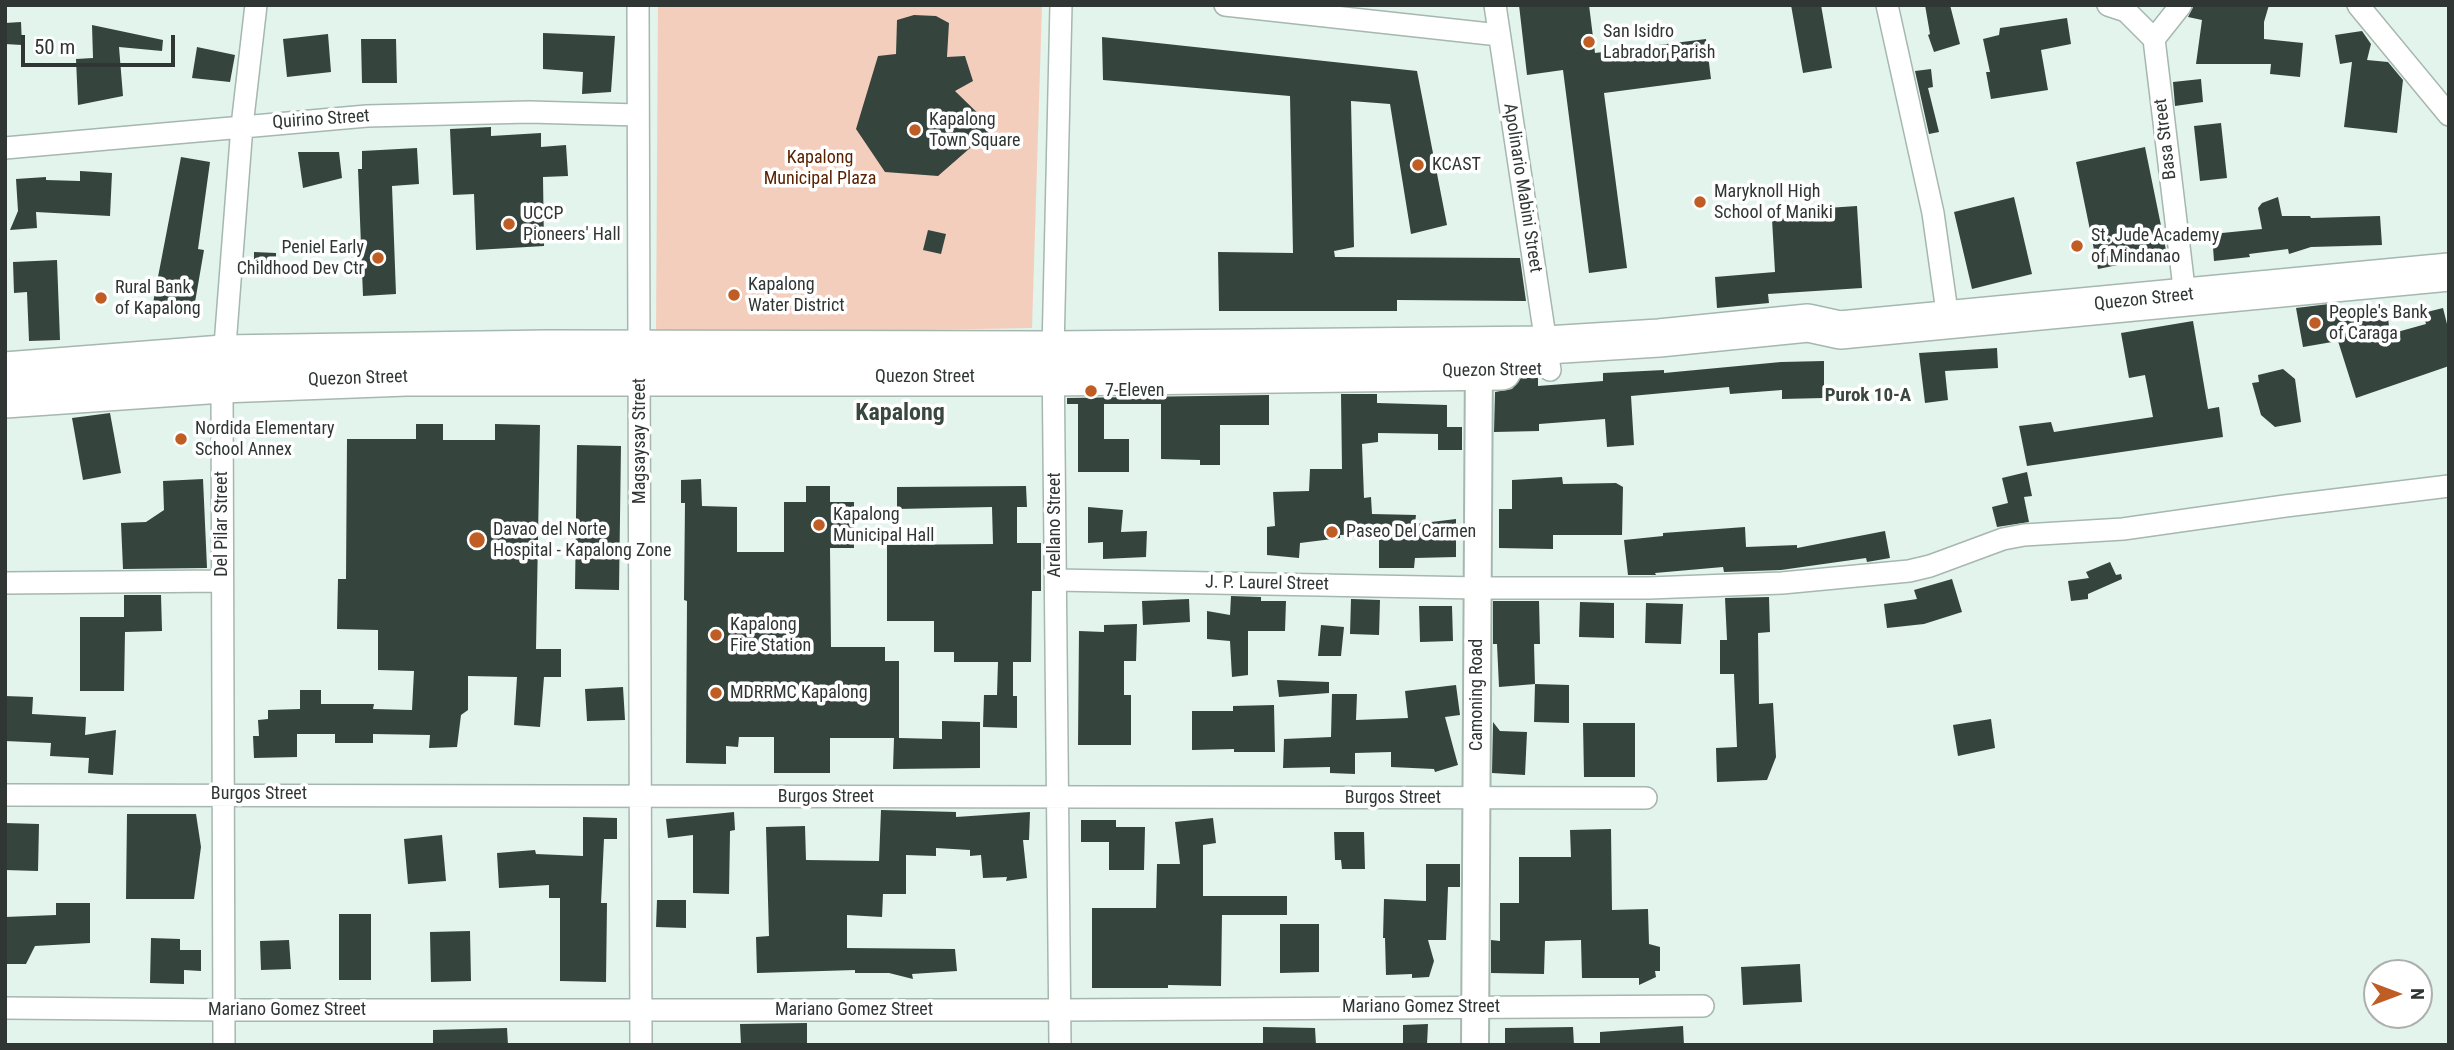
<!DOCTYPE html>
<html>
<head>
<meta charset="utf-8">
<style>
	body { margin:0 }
	#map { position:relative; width:2454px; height:1050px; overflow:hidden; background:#e2f4ec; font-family:"Roboto Condensed",sans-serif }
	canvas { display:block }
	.frame { position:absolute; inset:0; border:7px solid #2f3633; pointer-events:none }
	.north { position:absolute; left:2363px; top:959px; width:70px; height:70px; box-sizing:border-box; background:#fff; border:2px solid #acafad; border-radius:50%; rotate:90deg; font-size:19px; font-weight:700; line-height:28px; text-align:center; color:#2f3633 }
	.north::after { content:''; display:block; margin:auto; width:24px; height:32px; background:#c05d25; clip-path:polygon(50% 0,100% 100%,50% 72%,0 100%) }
	.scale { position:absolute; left:21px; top:35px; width:154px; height:32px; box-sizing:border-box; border:4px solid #2f3633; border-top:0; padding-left:9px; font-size:21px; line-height:24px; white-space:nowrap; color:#2f3633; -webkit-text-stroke:5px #fff; paint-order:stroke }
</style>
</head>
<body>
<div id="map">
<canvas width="2454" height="1050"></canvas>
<div class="frame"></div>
<div class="north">N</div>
<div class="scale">50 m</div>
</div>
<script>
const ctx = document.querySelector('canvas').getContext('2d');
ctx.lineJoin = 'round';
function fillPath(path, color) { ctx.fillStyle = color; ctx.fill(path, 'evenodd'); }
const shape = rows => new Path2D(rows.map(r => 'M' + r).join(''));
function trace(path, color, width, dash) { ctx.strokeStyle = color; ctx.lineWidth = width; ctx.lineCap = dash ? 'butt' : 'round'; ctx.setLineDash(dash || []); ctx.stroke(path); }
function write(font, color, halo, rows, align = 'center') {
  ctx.font = font + ' "Roboto Condensed",sans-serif'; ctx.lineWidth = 7; ctx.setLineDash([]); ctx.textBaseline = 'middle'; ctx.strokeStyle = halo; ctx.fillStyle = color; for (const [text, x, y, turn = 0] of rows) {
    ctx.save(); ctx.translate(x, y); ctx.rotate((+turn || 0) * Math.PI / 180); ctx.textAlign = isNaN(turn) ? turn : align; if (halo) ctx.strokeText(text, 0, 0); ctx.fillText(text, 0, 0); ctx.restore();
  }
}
const green = shape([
	[658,5,1042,5,1032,328,656,335]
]);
const building = shape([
	[1519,5,1589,5,1595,53,1706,39,1711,79,1604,93,1627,268,1589,273,1563,70,1527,75],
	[1791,5,1821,5,1832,68,1803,73],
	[1925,5,1950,5,1960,44,1934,52,1928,35,1930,34],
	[2194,5,2269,5,2264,22,2264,39,2303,43,2300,77,2270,74,2271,64,2196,64,2202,20,2188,17],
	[914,15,936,16,949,23,947,57,965,56,973,81,955,91,993,128,938,176,885,172,856,129,878,56,896,54,897,20],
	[2067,18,2071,44,2041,50,2048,90,1991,99,1986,72,1990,72,1983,39,1999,35,2000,28],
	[21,22,22,45,5,44,5,23],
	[92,25,163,40,162,51,119,47,123,96,78,105,76,59,93,58],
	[2362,31,2371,44,2367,60,2388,62,2403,80,2397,133,2344,127,2352,62,2340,64,2335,35],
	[543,33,615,36,611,92,582,94,583,72,543,69],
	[328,34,331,72,287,77,283,39],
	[1102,37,1417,71,1447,225,1411,234,1390,104,1351,101,1354,247,1334,251,1335,257,1520,258,1526,301,1397,300,1397,311,1219,311,1218,252,1293,253,1290,96,1103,80],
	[361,39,396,39,397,83,362,83],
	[197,47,235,55,230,82,192,78],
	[1931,69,1933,87,1928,88,1939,132,1929,134,1915,71],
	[2201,79,2203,102,2175,106,2173,82],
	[2221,123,2227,178,2200,181,2194,126],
	[491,127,491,136,541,133,541,147,566,145,568,176,543,177,544,246,476,250,474,194,453,195,450,129],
	[2145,147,2167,255,2098,269,2076,162],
	[417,148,419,184,392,186,396,294,363,296,358,169,362,169,362,151],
	[298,152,339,152,342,178,303,188],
	[181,157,210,162,198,249,204,250,194,308,153,303],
	[80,171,112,173,110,216,36,212,37,228,10,230,18,211,16,179,46,177,46,180,80,181],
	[2014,197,2032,274,1972,289,1954,212],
	[2278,197,2282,216,2310,216,2311,218,2380,216,2382,245,2311,247,2289,254,2288,249,2249,254,2250,257,2214,261,2212,234,2262,229,2258,208,2262,203],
	[1857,206,1862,288,1768,294,1769,303,1717,308,1715,277,1775,272,1772,219,1827,216,1827,208],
	[928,230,946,234,941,254,923,250],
	[254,252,276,253,276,269,254,268],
	[57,260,60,340,29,341,27,292,14,293,13,262],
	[2329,304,2331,316,2387,310,2390,334,2426,324,2423,313,2443,308,2449,332,2449,366,2356,398,2338,341,2303,347,2296,308],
	[2193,321,2208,409,2219,407,2223,437,2027,466,2019,426,2051,422,2054,432,2153,417,2145,375,2129,378,2121,333],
	[1997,348,1998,368,1945,371,1948,400,1925,403,1919,353],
	[1824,361,1824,398,1782,399,1782,390,1730,394,1729,387,1631,396,1634,445,1607,447,1605,419,1539,424,1539,431,1494,432,1495,392,1512,389,1521,378,1538,378,1538,386,1603,381,1603,373,1664,370,1664,373,1781,362],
	[2283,369,2295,379,2301,422,2275,427,2261,415,2252,383,2259,382,2258,375],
	[1341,394,1377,394,1377,403,1447,405,1447,427,1462,427,1462,450,1438,450,1438,434,1378,433,1378,442,1362,444,1364,498,1371,497,1372,514,1416,515,1415,524,1456,519,1456,557,1415,558,1414,568,1379,568,1379,534,1340,535,1340,538,1300,543,1299,558,1267,555,1267,527,1275,526,1273,492,1309,491,1310,469,1342,469],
	[1269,395,1269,425,1220,425,1220,465,1200,465,1200,460,1161,459,1161,404,1104,404,1104,439,1129,439,1129,472,1078,472,1078,404,1067,404,1067,398],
	[110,413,121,473,83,480,72,418],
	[416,424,443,424,443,440,495,440,495,424,540,425,536,649,561,649,561,677,544,677,540,727,514,725,517,677,468,676,468,710,461,715,457,747,429,748,430,735,373,734,373,743,335,743,335,734,297,734,297,757,254,758,253,736,259,736,258,720,268,719,268,710,300,709,300,690,321,690,321,704,374,704,373,709,412,710,414,671,378,670,378,630,337,629,338,579,346,579,347,439,416,439],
	[577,445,621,446,619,590,575,589],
	[2027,472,2032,496,2024,497,2029,522,1997,527,1992,507,2008,503,2002,478],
	[1562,477,1563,484,1616,483,1623,487,1622,535,1553,535,1553,549,1499,548,1499,509,1512,509,1512,480],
	[203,479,207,568,123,569,121,523,146,522,164,510,163,481],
	[701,479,702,506,737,507,737,552,784,552,784,502,806,502,806,486,830,486,830,502,854,502,854,548,830,548,831,647,885,647,885,661,899,661,899,738,942,739,942,721,980,722,980,768,893,769,894,738,830,738,830,773,774,773,774,737,739,737,738,747,726,746,726,764,686,763,687,601,684,600,685,503,681,503,681,480],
	[1026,486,1027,507,1017,507,1017,543,1041,543,1041,591,1032,591,1031,662,1013,662,1013,696,1017,696,1017,728,983,727,984,695,997,695,998,662,954,662,954,652,934,652,934,621,887,621,887,545,993,544,992,507,897,509,897,487],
	[1088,507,1123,510,1121,532,1147,531,1146,557,1103,559,1103,542,1088,543],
	[1745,527,1746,547,1797,545,1797,548,1885,531,1890,558,1867,562,1866,558,1781,570,1724,572,1723,567,1655,573,1656,575,1628,575,1624,540,1663,536,1663,533],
	[2110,562,2116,575,2121,574,2122,579,2088,594,2088,599,2071,601,2068,581,2089,578,2086,572],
	[1952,579,1962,612,1924,624,1887,628,1884,604,1917,599,1914,590],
	[124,595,161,595,162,631,125,632,124,691,80,691,80,617,124,617],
	[1231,596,1261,597,1261,601,1286,601,1285,631,1248,631,1248,675,1232,677,1230,641,1207,639,1207,611,1230,615],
	[1769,597,1770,632,1758,633,1759,704,1773,703,1776,757,1767,780,1717,782,1716,748,1737,747,1734,674,1720,674,1720,640,1727,640,1725,598],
	[1189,599,1190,622,1143,625,1142,601],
	[1351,599,1380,600,1379,635,1350,634],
	[1493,601,1539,601,1540,644,1534,644,1535,684,1499,687,1497,644,1493,644],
	[1580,602,1614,603,1614,638,1579,637],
	[1646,603,1683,604,1681,644,1645,643],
	[1419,606,1452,606,1453,641,1420,642],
	[1137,624,1136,661,1124,661,1124,695,1131,695,1131,745,1078,745,1079,631,1104,632,1104,625],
	[1321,625,1344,627,1341,656,1318,656],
	[1277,680,1329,682,1329,693,1279,697],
	[1535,684,1569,685,1569,723,1534,722],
	[1456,685,1460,715,1445,717,1458,765,1435,772,1434,769,1391,767,1391,752,1355,753,1355,774,1330,773,1330,767,1283,768,1284,739,1331,737,1332,694,1357,694,1356,720,1408,718,1405,691],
	[623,687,625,720,587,721,585,689],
	[5,696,33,697,32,714,86,717,85,735,116,730,113,775,88,773,89,758,50,756,51,743,5,741],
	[1274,705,1275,752,1234,752,1234,749,1192,750,1192,711,1233,711,1233,706],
	[1991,719,1995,748,1958,756,1953,725],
	[1493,722,1500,731,1527,732,1525,775,1492,773],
	[1583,723,1635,723,1635,777,1584,777],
	[881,810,956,812,956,817,1030,812,1029,840,1023,840,1027,878,1006,881,1007,877,983,878,981,855,970,856,970,850,936,848,936,856,906,855,906,894,883,894,882,917,847,915,847,948,955,949,957,971,912,974,913,979,889,973,855,973,855,970,757,973,756,937,769,936,766,827,805,826,806,860,879,861],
	[734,812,735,830,730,831,729,894,693,893,693,835,668,838,666,819],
	[127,814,196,814,201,847,194,899,126,899],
	[583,817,617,818,617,839,604,839,601,903,607,903,606,982,560,981,560,898,549,898,549,885,499,888,497,853,535,850,536,854,583,856],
	[1213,818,1216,843,1203,845,1203,896,1287,896,1287,915,1222,915,1221,986,1168,985,1168,988,1092,988,1092,908,1156,908,1157,864,1180,864,1175,822],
	[1081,820,1116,820,1116,827,1145,827,1144,870,1109,870,1109,842,1081,842],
	[5,823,39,824,38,871,5,870],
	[1611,829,1612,910,1648,909,1649,944,1660,947,1660,971,1655,971,1656,977,1639,985,1639,978,1582,978,1581,940,1545,941,1544,974,1491,973,1491,940,1500,941,1500,903,1519,903,1519,857,1571,857,1570,830],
	[1334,832,1364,832,1365,869,1342,869,1341,860,1335,860],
	[442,835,446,881,408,884,404,839],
	[1426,864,1460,864,1460,887,1448,887,1446,940,1428,940,1434,961,1429,977,1412,978,1412,974,1386,975,1385,938,1383,938,1384,899,1426,901],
	[657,900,686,900,686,928,656,927],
	[56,903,90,903,90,943,35,946,26,964,5,964,5,917,56,915],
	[339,914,371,914,371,980,339,980],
	[1280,924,1319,924,1319,972,1280,973],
	[470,931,471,981,431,982,430,932],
	[151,938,180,939,180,950,201,950,201,971,184,970,184,984,150,983],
	[289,940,291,969,261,970,260,941],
	[1800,964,1802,1002,1743,1005,1741,967],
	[807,1023,807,1045,741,1045,740,1024],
	[1428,1024,1427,1045,1403,1045,1403,1025],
	[1683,1026,1684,1045,1600,1045,1600,1032],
	[1263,1027,1315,1028,1316,1045,1263,1045],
	[1573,1027,1574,1045,1505,1045,1505,1028],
	[507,1028,508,1045,433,1045,433,1030]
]);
const minor = shape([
	[638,5,641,1045],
	[1225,5,1499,35],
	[1495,5,1550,370],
	[1887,5,1933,213,1948,319],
	[2108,5,2126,11,2154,39,2185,296],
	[2358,5,2449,115],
	[2154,39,2181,5],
	[5,148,367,116,529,112,638,115],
	[1056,580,1477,588,1649,588,1782,583,1909,571,1930,566,2003,539,2024,535,2123,529,2285,506,2449,486],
	[5,583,222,581],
	[5,795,1646,798],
	[5,1008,224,1010,1060,1010,1703,1006],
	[224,1045,222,384,242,126,256,5],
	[1060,1045,1053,350,1061,5]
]);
const tertiary = shape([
	[1475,1045,1479,354]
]);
const trunk = shape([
	[5,371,223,354,547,349,1053,350,1547,345,1659,338,1808,323,1840,330,2449,272],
	[5,399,222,384,406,377,1054,377,1502,371]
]);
const markers = [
	[1589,42,7,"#c05d25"],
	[915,130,7,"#c05d25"],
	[1418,165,7,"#c05d25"],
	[1700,202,7,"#c05d25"],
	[509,224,7,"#c05d25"],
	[2077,246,7,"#c05d25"],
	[378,258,7,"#c05d25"],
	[734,295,7,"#c05d25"],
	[101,298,7,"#c05d25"],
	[2315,323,7,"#c05d25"],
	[1091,391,7,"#c05d25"],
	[181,439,7,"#c05d25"],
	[819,525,7,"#c05d25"],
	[1332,532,7,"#c05d25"],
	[477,540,9,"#c05d25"],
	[716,635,7,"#c05d25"],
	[716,693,7,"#c05d25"]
];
const poiNames = [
	["San Isidro",1603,32],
	["Labrador Parish",1603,53],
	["Kapalong",929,120],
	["Town Square",929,141],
	["KCAST",1432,165],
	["Maryknoll High",1714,192],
	["School of Maniki",1714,213],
	["UCCP",523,214],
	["Pioneers' Hall",523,235],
	["St. Jude Academy",2091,236],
	["of Mindanao",2091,257],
	["Peniel Early",364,248,"right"],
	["Childhood Dev Ctr",364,269,"right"],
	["Kapalong",748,285],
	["Water District",748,306],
	["Rural Bank",115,288],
	["of Kapalong",115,309],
	["People's Bank",2329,313],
	["of Caraga",2329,334],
	["7-Eleven",1105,391],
	["Nordida Elementary",195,429],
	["School Annex",195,450],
	["Kapalong",833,515],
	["Municipal Hall",833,536],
	["Davao del Norte",493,530],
	["Hospital - Kapalong Zone",493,551],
	["Paseo Del Carmen",1346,532],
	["Kapalong",730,625],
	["Fire Station",730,646],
	["MDRRMC Kapalong",730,693]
];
const streetNames = [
	["Quirino Street",321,120,-4],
	["Basa Street",2166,139,-97],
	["Apolinario Mabini Street",1522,188,81],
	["Quezon Street",2144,300,-6],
	["Quezon Street",1492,371,-1],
	["Quezon Street",925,377],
	["Quezon Street",358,379,-2],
	["Magsaysay Street",640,441,-90],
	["Del Pilar Street",222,524,-90],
	["Arellano Street",1055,525,-90],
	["J. P. Laurel Street",1267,584,1],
	["Camoning Road",1477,695,-90],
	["Burgos Street",259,794],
	["Burgos Street",826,797],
	["Burgos Street",1393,798],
	["Mariano Gomez Street",1421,1007],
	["Mariano Gomez Street",287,1010],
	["Mariano Gomez Street",854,1010]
];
const parkNames = [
	["Kapalong",820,158],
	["Municipal Plaza",820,179]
];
const neighbourhoodNames = [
	["Purok 10-A",1868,396]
];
const districtNames = [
	["Kapalong",900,414]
];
fillPath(green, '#f3cebd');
fillPath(building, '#36443e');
trace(minor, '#a6b7af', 24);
trace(tertiary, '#a6b7af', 30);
trace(trunk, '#a6b7af', 40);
trace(minor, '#fff', 21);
trace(tertiary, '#fff', 26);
trace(trunk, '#fff', 37);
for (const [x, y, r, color] of markers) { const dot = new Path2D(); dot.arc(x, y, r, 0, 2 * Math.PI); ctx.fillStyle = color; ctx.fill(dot); trace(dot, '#fff', 2.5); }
write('18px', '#2f3633', '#fff', poiNames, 'left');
write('18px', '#2f3633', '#fff', streetNames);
write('18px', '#592100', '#fff', parkNames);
write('bold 19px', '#394741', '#fff', neighbourhoodNames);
write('bold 24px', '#394741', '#fff', districtNames);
</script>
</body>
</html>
